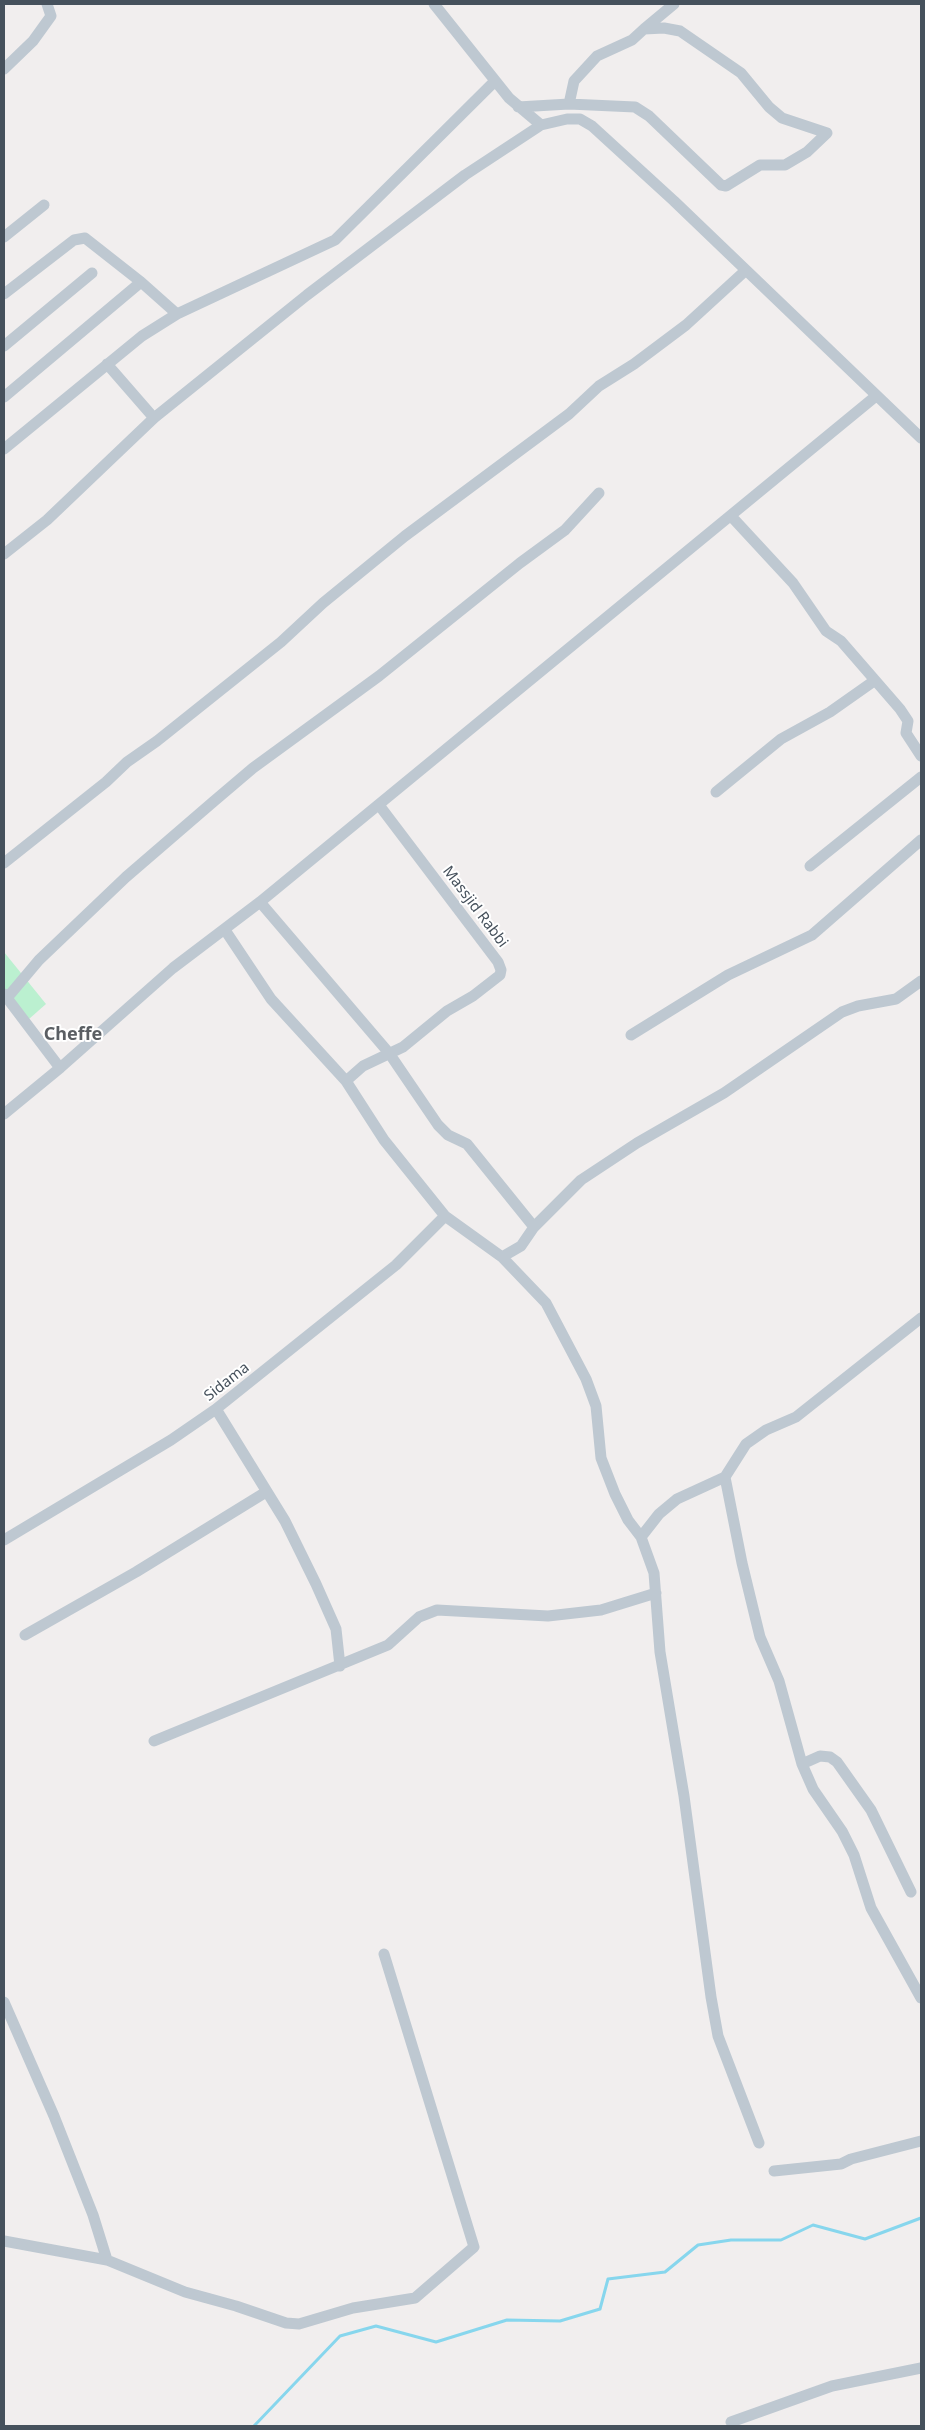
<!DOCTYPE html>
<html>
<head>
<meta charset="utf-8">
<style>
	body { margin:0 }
	#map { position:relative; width:925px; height:2430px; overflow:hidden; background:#f1eeee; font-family:"Noto Sans",sans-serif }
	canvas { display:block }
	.frame { position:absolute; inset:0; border:5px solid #46515c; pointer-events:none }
</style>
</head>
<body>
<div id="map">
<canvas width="925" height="2430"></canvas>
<div class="frame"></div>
</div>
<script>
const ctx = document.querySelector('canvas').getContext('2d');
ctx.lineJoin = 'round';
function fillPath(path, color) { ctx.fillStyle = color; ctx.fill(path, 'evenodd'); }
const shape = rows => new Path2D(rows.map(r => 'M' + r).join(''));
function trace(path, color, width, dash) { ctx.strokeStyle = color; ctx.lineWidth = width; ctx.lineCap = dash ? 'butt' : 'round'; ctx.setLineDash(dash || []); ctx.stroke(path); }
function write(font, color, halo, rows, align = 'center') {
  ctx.font = font + ' "Noto Sans",sans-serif'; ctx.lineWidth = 4; ctx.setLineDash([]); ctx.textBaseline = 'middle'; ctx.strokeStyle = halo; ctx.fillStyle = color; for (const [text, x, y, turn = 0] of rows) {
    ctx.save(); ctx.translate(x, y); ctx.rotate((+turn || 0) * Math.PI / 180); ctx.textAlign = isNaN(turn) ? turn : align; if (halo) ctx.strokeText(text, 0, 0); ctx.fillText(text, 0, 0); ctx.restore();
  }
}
const green = shape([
	[4,952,46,1004,29,1019,4,988]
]);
const stream = shape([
	[254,2426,340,2336,376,2326,436,2342,507,2320,560,2321,600,2309,608,2279,665,2272,698,2245,731,2240,781,2240,813,2225,865,2239,921,2218]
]);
const minor = shape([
	[434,4,509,98,541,125],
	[644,29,674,4],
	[4,69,33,41,51,16,47,4],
	[518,107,569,104,635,107,649,116,721,185,726,186,760,165,785,165,807,152,827,133,782,118,769,107,741,73,680,31,664,28,644,29,632,40,597,56,574,81,569,104],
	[4,237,44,205],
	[4,294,74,240,85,238,141,282,177,314],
	[4,346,92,273],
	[107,364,154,418],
	[4,397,141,282],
	[4,449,142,336,177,314,335,240,495,81],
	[731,516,793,583,826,631,841,641,900,709,908,721,906,733,921,756],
	[4,554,47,520,154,418,307,295,465,175,541,125,567,119,580,119,592,126,674,201,921,438],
	[716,792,781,739,830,712,874,681],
	[4,863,106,782,127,762,157,741,281,642,323,603,405,536,569,414,599,386,634,364,686,325,745,271],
	[810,866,921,777],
	[260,902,389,1053,438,1125,448,1135,467,1144,534,1227],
	[225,930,271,999,346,1081,384,1140,445,1216,502,1257,546,1303,586,1379,596,1406,601,1458,615,1494,628,1520,641,1537,654,1573,660,1652,684,1796,711,1997,718,2036,759,2143],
	[4,994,60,1068],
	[7,998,39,960,126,877,213,802,253,768,379,676,520,563,565,530,599,493],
	[631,1035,728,975,812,935,921,840],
	[346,1081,363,1066,403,1047,447,1011,473,996,500,975,501,970,498,962,379,805],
	[4,1114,60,1068,173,968,260,902,876,396],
	[502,1257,521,1246,534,1227,581,1180,637,1143,724,1093,842,1012,858,1006,896,999,921,981],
	[216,1409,285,1521,316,1584,336,1629,340,1666],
	[725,1477,742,1563,760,1637,779,1681,802,1764,813,1789,842,1831,854,1855,871,1908,921,1998],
	[641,1537,659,1514,677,1499,725,1477,746,1444,766,1430,796,1417,921,1318],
	[4,1540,171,1440,216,1409,396,1265,445,1216],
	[25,1635,136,1572,266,1492],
	[154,1741,388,1645,419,1617,437,1610,548,1616,601,1610,656,1593],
	[802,1764,820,1756,830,1757,837,1762,871,1810,911,1892],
	[4,2002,54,2116,93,2215,107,2260,185,2292,236,2306,286,2323,299,2324,353,2308,415,2298,474,2247,384,1954],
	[774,2171,841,2164,851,2159,921,2141],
	[4,2241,107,2260],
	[731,2422,832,2386,921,2368]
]);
const streetNames = [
	["Massjid Rabbi",475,907,53],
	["Sidama",227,1382,-38]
];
const quarterNames = [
	["Cheffe",73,1035]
];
fillPath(green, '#bbf0d0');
trace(stream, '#87d6ed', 3);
trace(minor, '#bec8d1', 11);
write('15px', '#46515c', '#fff', streetNames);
write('bold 18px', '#5a5e63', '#fff', quarterNames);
</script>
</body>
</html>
